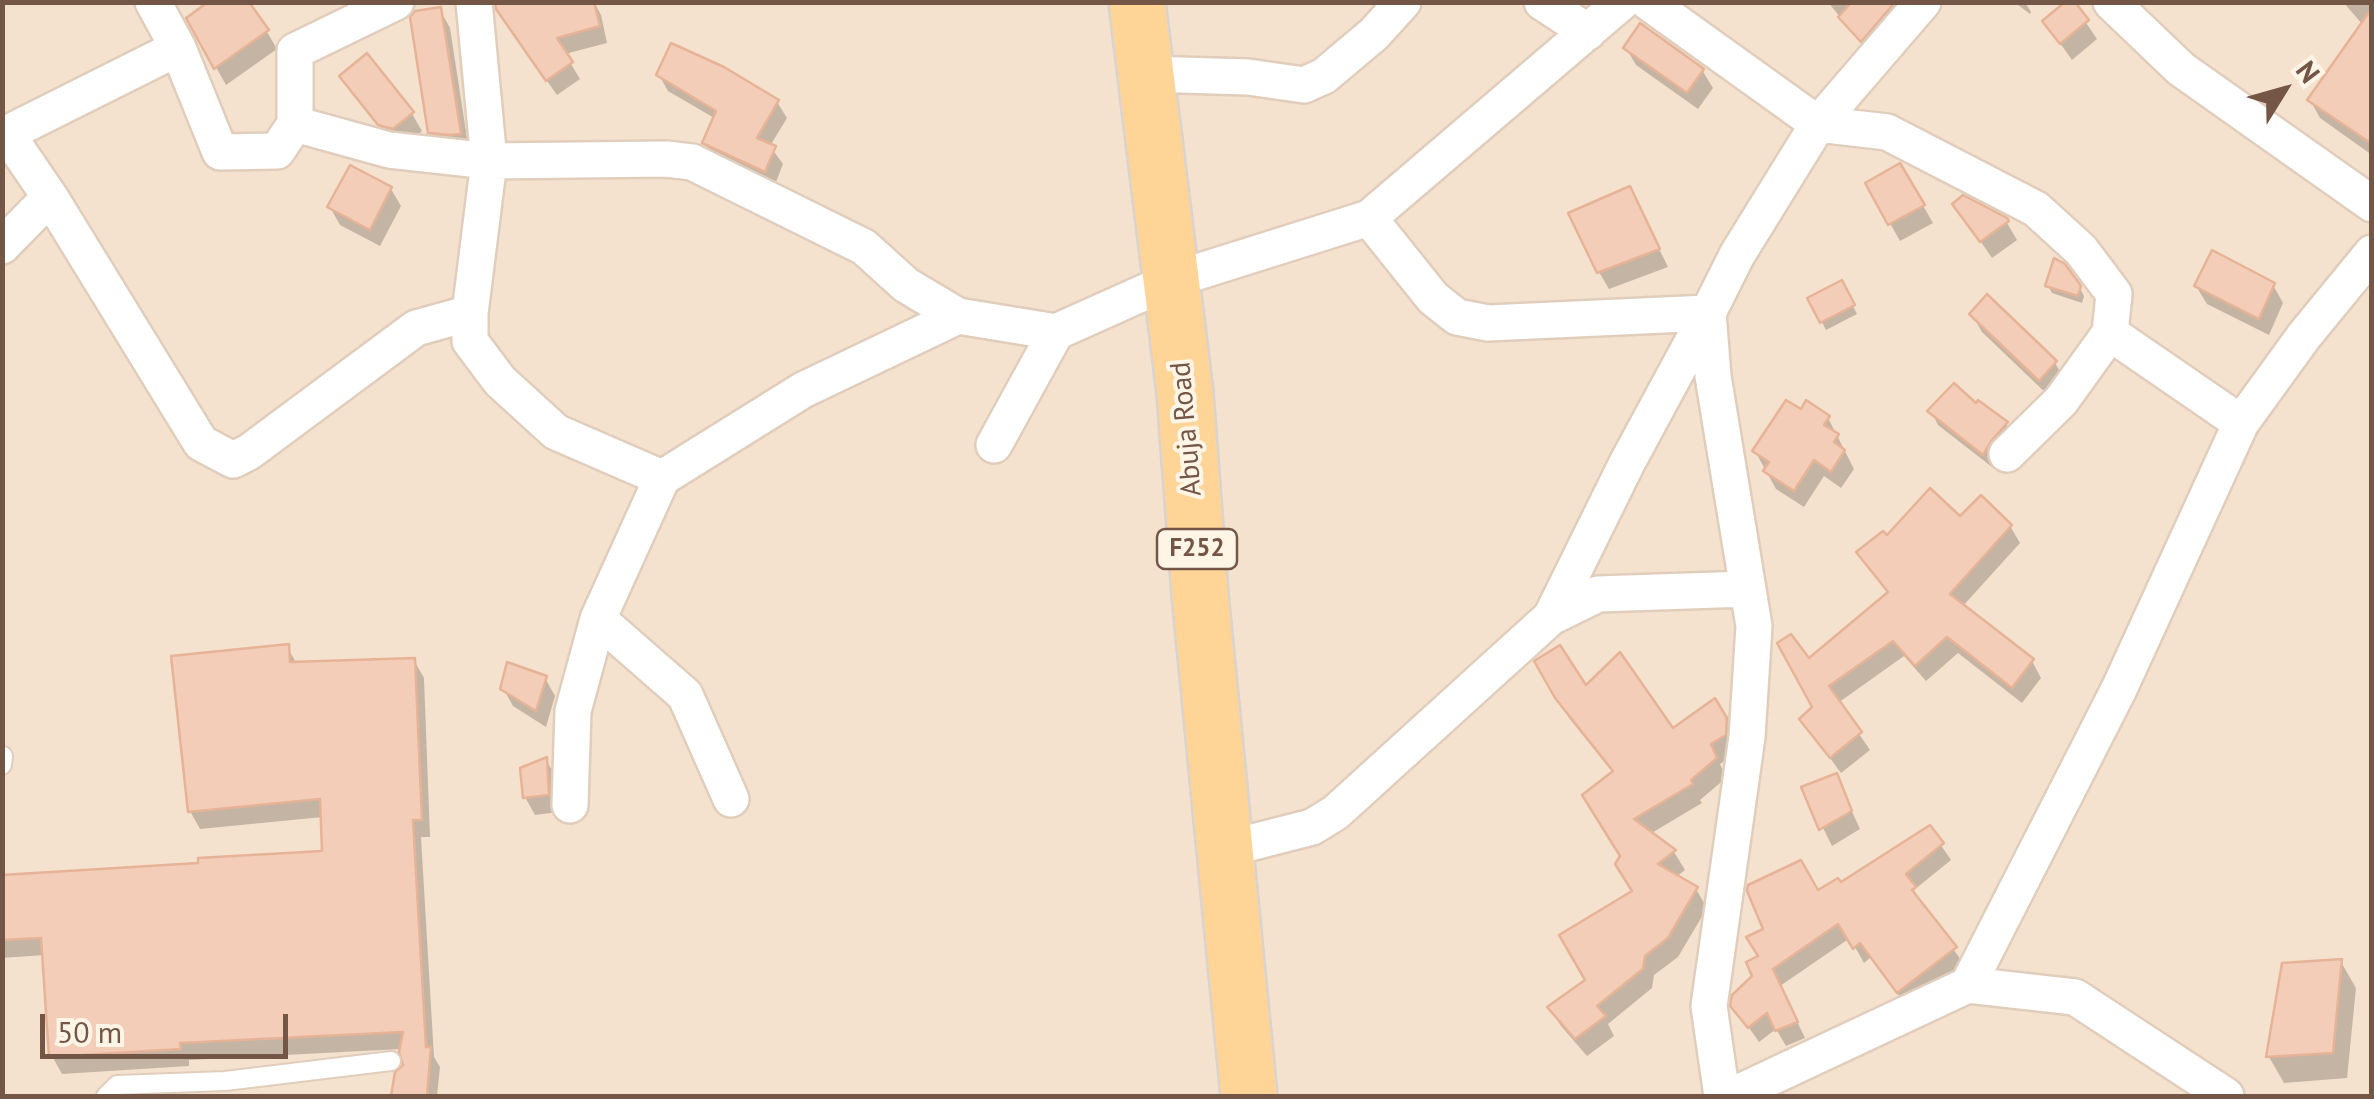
<!DOCTYPE html>
<html>
<head>
<meta charset="utf-8">
<style>
	body { margin:0 }
	#map { position:relative; width:2374px; height:1099px; overflow:hidden; background:#fdf1e0; font-family:"PT Sans",sans-serif }
	canvas { display:block }
	.frame { position:absolute; inset:0; border:5px solid #745647; pointer-events:none }
	.north { position:absolute; left:2234px; top:40px; width:100px; height:100px; -webkit-text-stroke:8px #fff5e7; paint-order:stroke; rotate:53deg; font-size:28px; font-weight:700; line-height:40px; text-align:center; color:#745647 }
	.north::after { content:''; display:block; margin:auto; width:35px; height:45px; background:#745647; clip-path:polygon(50% 0,100% 100%,50% 72%,0 100%) }
	.scale { position:absolute; left:40px; top:1014px; width:248px; height:45px; box-sizing:border-box; border:5px solid #745647; border-top:0; padding-left:12px; font-size:30px; line-height:35px; white-space:nowrap; color:#745647; -webkit-text-stroke:8px #fff5e7; paint-order:stroke }
</style>
</head>
<body>
<div id="map">
<canvas width="2374" height="1099"></canvas>
<div class="frame"></div>
<div class="north">N</div>
<div class="scale">50 m</div>
</div>
<script>
const ctx = document.querySelector('canvas').getContext('2d');
ctx.lineJoin = 'round';
function fillPath(path, color) { ctx.fillStyle = color; ctx.fill(path, 'evenodd'); }
const shape = rows => new Path2D(rows.map(r => 'M' + r).join(''));
function trace(path, color, width, dash) { ctx.strokeStyle = color; ctx.lineWidth = width; ctx.lineCap = dash ? 'butt' : 'round'; ctx.setLineDash(dash || []); ctx.stroke(path); }
function write(font, color, halo, rows, align = 'center') {
  ctx.font = font + ' "PT Sans",sans-serif'; ctx.lineWidth = 8; ctx.setLineDash([]); ctx.textBaseline = 'middle'; ctx.strokeStyle = halo; ctx.fillStyle = color; for (const [text, x, y, turn = 0] of rows) {
    ctx.save(); ctx.translate(x, y); ctx.rotate((+turn || 0) * Math.PI / 180); ctx.textAlign = isNaN(turn) ? turn : align; if (halo) ctx.strokeText(text, 0, 0); ctx.fillText(text, 0, 0); ctx.restore();
  }
}
const residential = shape([
	[3,3,2371,3,2371,1096,3,1096]
]);
const shadow = shape([
	[594,2,601,15,607,43,565,54,580,79,557,95,508,26],
	[1828,2,1923,2,1872,57],
	[2014,2,2025,2,2031,12,2030,14],
	[2072,2,2097,39,2072,60,2045,22],
	[2343,2,2372,2,2372,155,2320,118,2310,100,2363,25],
	[440,10,450,28,469,151,440,150,430,132],
	[189,19,267,32,277,49,226,85],
	[1626,48,1702,70,1713,88,1698,109,1636,65],
	[659,75,777,102,787,118,770,146,783,164,774,187,714,159,705,143,716,119,668,91],
	[342,77,412,114,422,131,404,146,391,142],
	[1901,167,1933,223,1900,241,1868,184],
	[391,189,401,206,380,246,340,225,330,207],
	[1964,198,2007,223,2017,240,1992,258,1955,204],
	[1638,206,1668,267,1609,289,1599,272],
	[1841,283,1857,314,1826,330,1810,299],
	[2048,285,2079,287,2084,296,2082,303,2052,293],
	[2273,285,2283,303,2269,335,2207,304,2196,286],
	[1972,314,2055,363,2065,380,2050,397,1982,332],
	[1976,407,2006,424,2014,438,1992,467,1938,425,1931,411],
	[1801,413,1828,418,1854,469,1841,488,1824,476,1804,507,1776,489,1755,451],
	[1960,520,2010,526,2020,543,1962,607,2032,661,2041,678,2022,703,1958,653,1926,681,1904,656,1838,703,1870,750,1841,773,1802,720,1815,707,1808,662,1889,594,1859,553,1886,539],
	[287,647,297,664,414,660,424,678,430,837,421,837,434,1057,440,1067,437,1096,393,1096,398,1074,406,1066,401,1049,189,1060,189,1066,62,1074,52,1056,45,955,2,958,2,870,5,877,201,865,325,853,323,817,200,829,190,811],
	[1537,662,1673,731,1714,702,1736,739,1735,754,1720,764,1726,778,1700,800,1702,803,1650,834,1674,852,1685,870,1676,877,1696,889,1707,908,1678,957,1654,975,1652,988,1608,1024,1614,1036,1587,1056,1561,1026,1550,1008,1589,981,1635,893,1622,856,1614,774,1569,718],
	[545,678,555,696,546,727,513,706,503,688],
	[546,760,556,777,558,812,535,815,525,797],
	[1836,777,1860,829,1832,846,1804,789],
	[1929,828,1951,860,1914,890,1921,905,1964,964,1907,1007,1871,957,1864,963,1850,938,1780,986,1805,1038,1786,1046,1776,1029,1759,1042,1733,1005,1755,977,1761,957,1817,893,1840,885],
	[2341,962,2356,988,2347,1078,2284,1083,2269,1057]
]);
const building = shape([
	[208,2,249,2,269,30,214,69,186,18,208,2],
	[495,2,594,2,600,26,557,38,573,62,546,81,496,9,495,2],
	[1852,2,1895,2,1861,42,1838,17,1852,2],
	[2065,2,2075,2,2089,20,2060,44,2042,21,2065,2],
	[441,7,461,134,451,135,428,133,410,17,415,11,441,7],
	[2372,8,2372,144,2307,100,2372,8],
	[1640,23,1704,69,1687,93,1623,48,1640,23],
	[671,43,724,67,779,100,757,138,776,146,765,172,702,143,716,111,656,75,671,43],
	[367,53,414,112,393,129,378,125,339,76,367,53],
	[1900,163,1925,205,1888,225,1865,183,1900,163],
	[350,165,392,187,370,230,327,207,350,165],
	[1630,186,1660,249,1597,273,1568,213,1630,186],
	[1963,195,2007,218,2009,221,1980,242,1952,204,1963,195],
	[2212,250,2275,283,2259,319,2194,286,2212,250],
	[2054,258,2065,264,2081,286,2078,296,2045,286,2054,258],
	[1842,280,1855,305,1820,323,1807,298,1842,280],
	[1987,294,2057,361,2039,381,1969,314,1987,294],
	[1954,383,1976,403,1978,400,2008,422,1992,440,1983,455,1927,411,1954,383],
	[1786,400,1801,409,1806,400,1830,416,1824,425,1839,434,1834,442,1845,450,1831,472,1814,460,1794,491,1763,471,1769,462,1752,451,1786,400],
	[1930,488,1960,516,1981,495,2012,525,1950,594,2034,659,2012,688,1947,637,1915,666,1893,641,1829,686,1862,732,1830,758,1799,719,1812,707,1777,643,1791,634,1809,658,1888,592,1856,552,1883,531,1887,535,1930,488],
	[289,644,290,662,415,658,422,820,413,820,426,1047,431,1047,427,1096,391,1096,395,1072,403,1065,399,1052,403,1032,180,1043,181,1049,49,1057,41,938,2,940,2,875,198,863,198,858,322,851,320,799,188,812,171,656,289,644],
	[1560,645,1586,685,1620,652,1673,728,1715,698,1727,718,1726,735,1711,744,1717,758,1691,780,1693,784,1634,819,1676,850,1658,864,1698,887,1668,938,1645,956,1643,969,1597,1006,1606,1016,1575,1039,1547,1007,1585,980,1559,935,1632,891,1615,864,1620,856,1582,795,1613,771,1555,698,1534,661,1560,645],
	[507,662,547,676,536,711,500,689,507,662],
	[547,757,549,795,523,798,520,768,547,757],
	[1837,773,1852,811,1819,830,1801,787,1837,773],
	[1930,825,1944,843,1906,874,1916,887,1912,890,1957,947,1897,993,1860,943,1853,949,1838,924,1773,969,1798,1022,1775,1031,1767,1013,1748,1028,1730,1006,1732,995,1752,976,1746,962,1758,956,1746,937,1763,929,1747,891,1748,885,1801,860,1818,890,1838,878,1841,882,1930,825],
	[2342,959,2333,1053,2266,1057,2282,963,2342,959]
]);
const service = shape([
	[2,765,3,756],
	[106,1096,117,1085,225,1081,391,1061]
]);
const minor = shape([
	[153,2,178,48],
	[474,2,489,161,470,313,470,341,500,381,556,432,662,478,803,390,958,316],
	[1542,2,1588,32],
	[1648,2,1818,124,1887,132,2036,209,2081,250,2114,294,2110,333,2061,401,2007,454],
	[2111,2,2181,69,2372,204],
	[1146,74,1248,77,1304,85,1324,76,1374,34,1403,2],
	[295,124,295,51,396,2],
	[2,136,178,48,220,152,277,151,295,124,389,150,489,161,666,159,692,162,864,247,906,285,958,316,1056,332,1172,280,1369,218,1622,2],
	[50,197,201,443,233,460,249,452,416,328,470,313],
	[1369,218,1433,298,1457,317,1488,323,1708,313],
	[2,246,50,197,7,134],
	[2110,333,2241,423],
	[994,445,1056,332],
	[1551,617,1627,463,1708,313],
	[598,619,685,695,731,799],
	[570,805,573,711,598,619,662,478],
	[1226,849,1312,827,1335,813,1551,617,1598,594,1748,589],
	[1968,985,2119,689,2241,423,2304,336,2372,253],
	[1722,1096,1709,1006,1747,737,1754,626,1713,376,1708,313,1737,255,1818,124,1923,2],
	[1731,1096,1968,985,2075,997,2226,1096]
]);
const primary = shape([
	[1137,2,1185,393,1200,594,1249,1096]
]);
const shields = [
	[1197,549,80]
];
const shieldNames = [
	["F252",1197,549]
];
const streetNames = [
	["Abuja Road",1187,429,-95]
];
fillPath(residential, '#f5e2ce');
fillPath(shadow, '#0003');
fillPath(building, '#f3cdb7');
trace(building, '#e6b397', 2.5);
trace(service, '#e1cdbc', 22);
trace(minor, '#e1cdbc', 40);
trace(primary, '#dbd3cf', 60);
trace(service, '#fff', 18);
trace(minor, '#fff', 35);
trace(primary, '#fed596', 55);
for (const [x, y, w] of shields) { const box = new Path2D(); box.roundRect(x - w / 2, y - 20, w, 40, 8); ctx.fillStyle = '#fff5e7'; ctx.fill(box); trace(box, '#745647', 2.5); }
write('bold 25px', '#745647', null, shieldNames);
write('28px', '#745647', '#fff5e7', streetNames);
</script>
</body>
</html>
